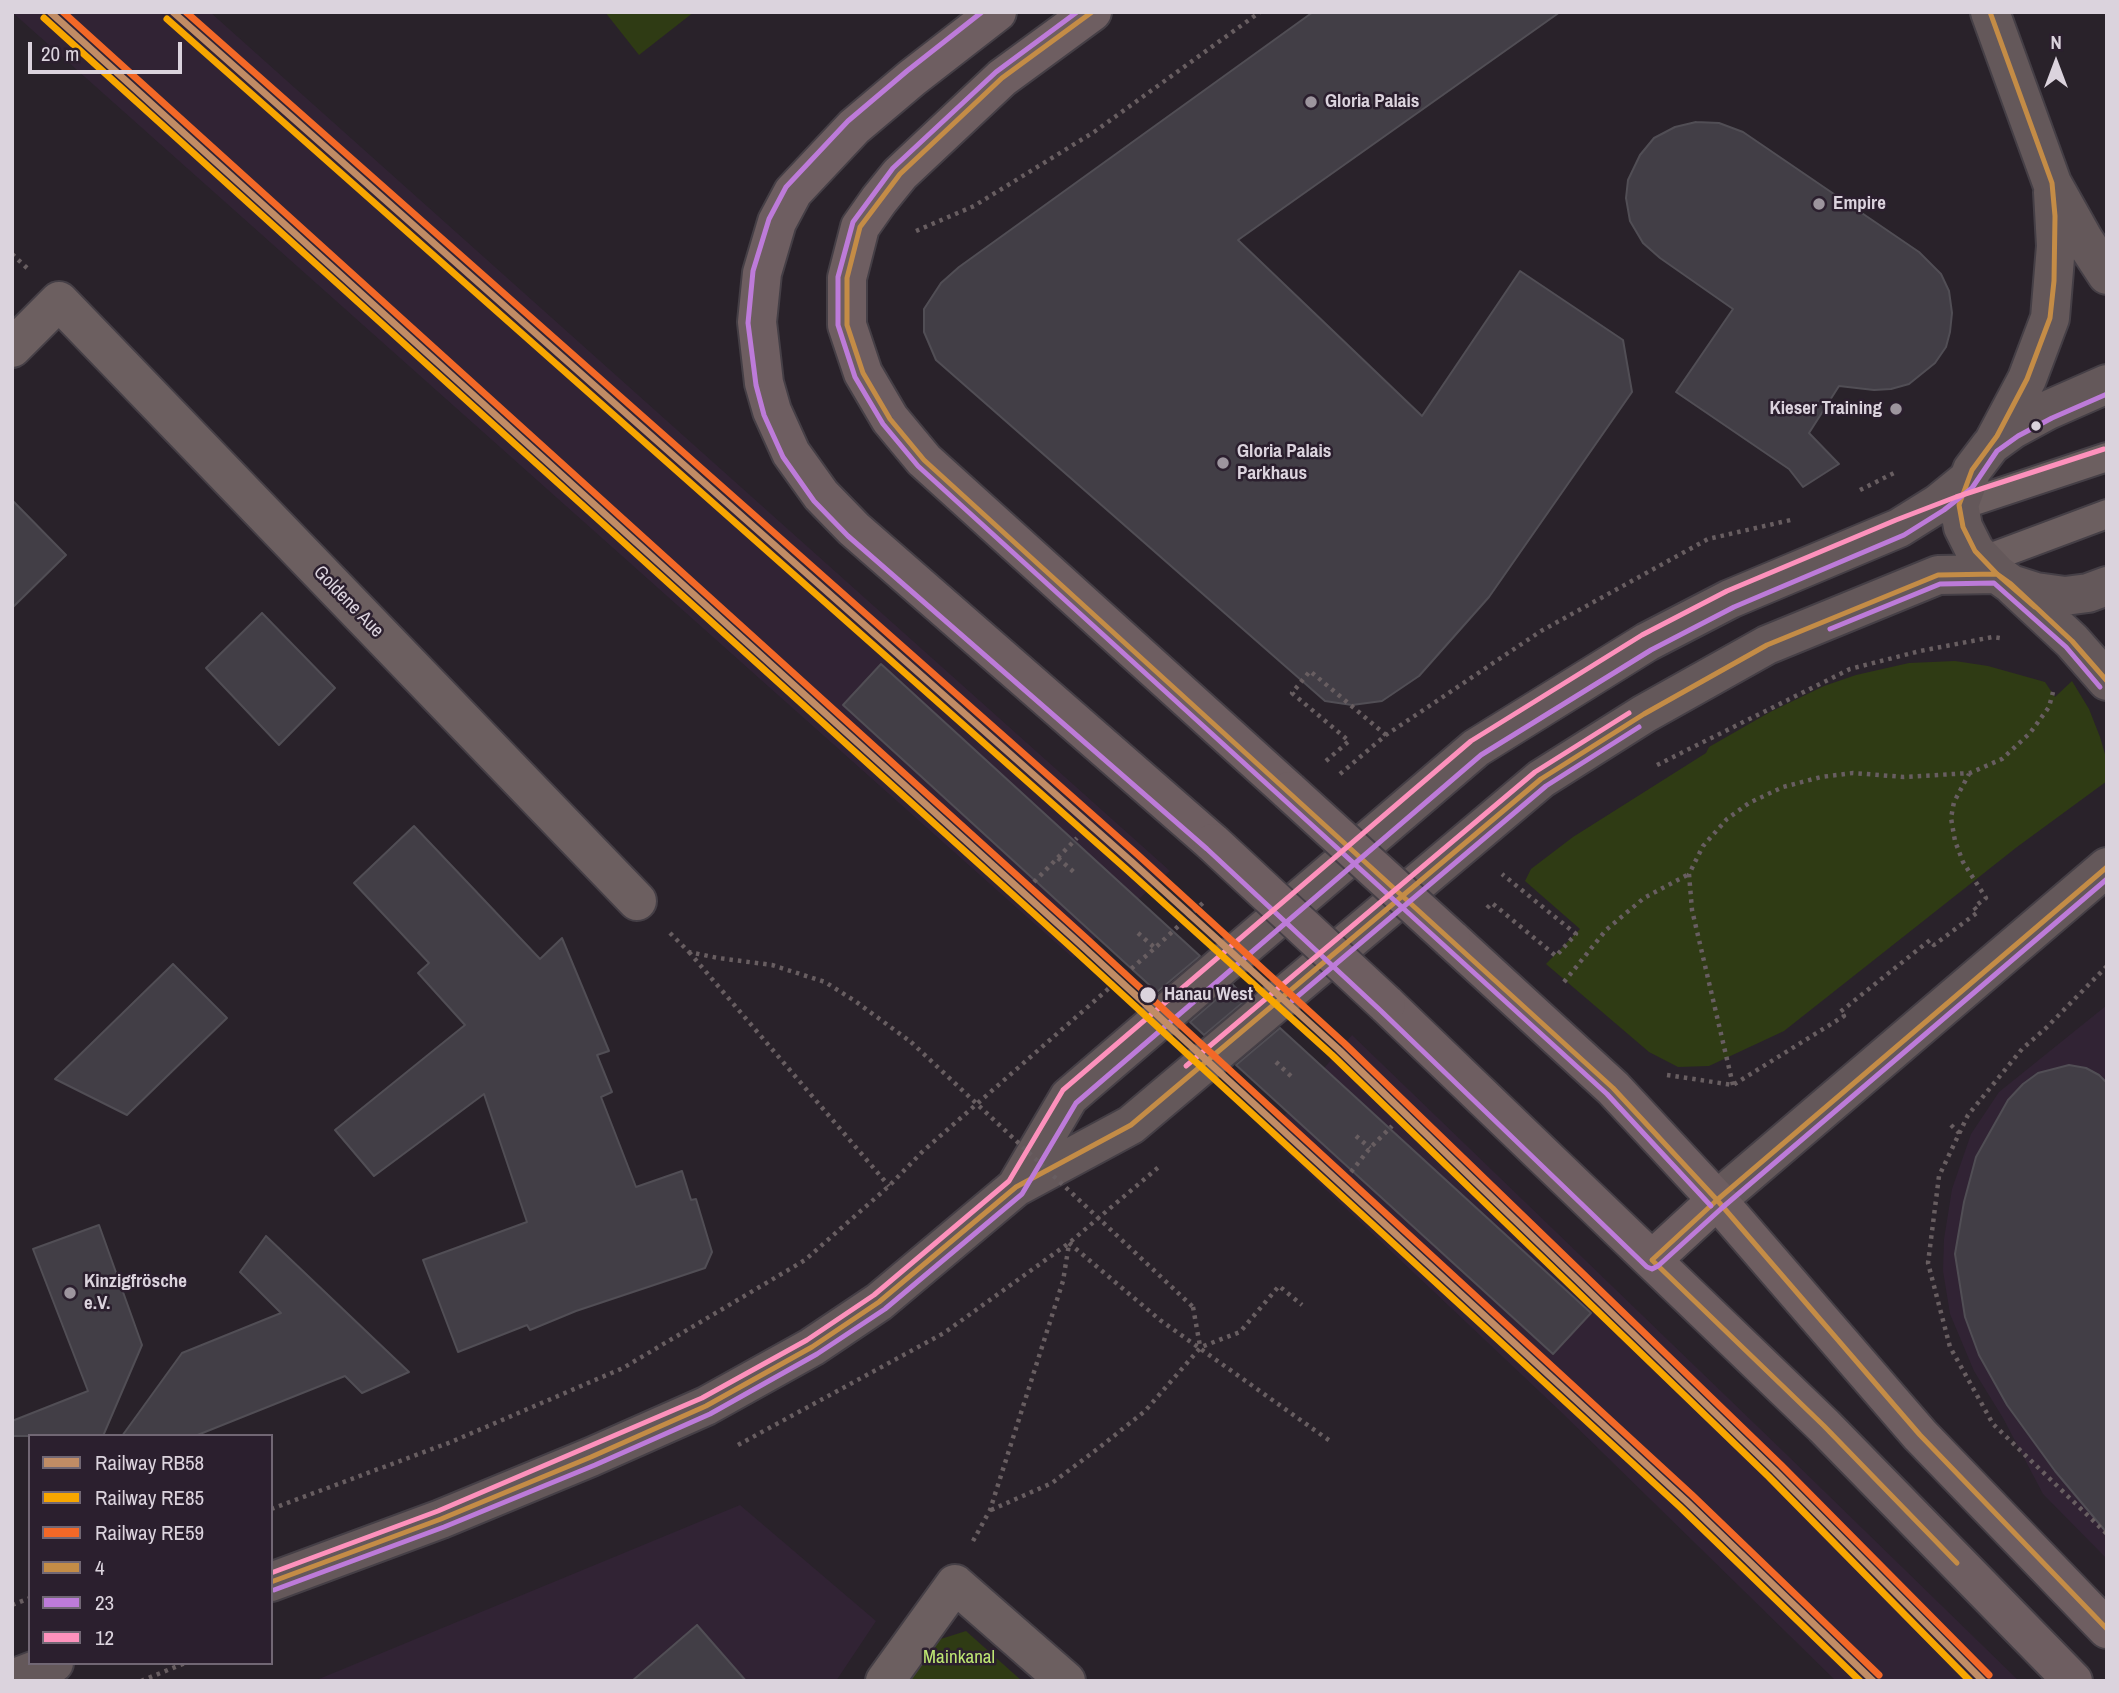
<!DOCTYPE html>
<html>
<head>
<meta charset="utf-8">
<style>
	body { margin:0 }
	#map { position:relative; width:2119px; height:1693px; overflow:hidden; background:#29222a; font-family:"Archivo Narrow",sans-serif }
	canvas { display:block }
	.frame { position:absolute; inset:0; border:14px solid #dbd3dd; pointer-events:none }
	.legend { position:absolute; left:28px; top:1434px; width:245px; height:231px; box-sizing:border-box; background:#2b1f2e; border:2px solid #716774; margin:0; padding:9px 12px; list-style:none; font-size:21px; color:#dbd3dd }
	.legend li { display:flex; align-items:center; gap:14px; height:35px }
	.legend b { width:35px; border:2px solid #716774 }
	.north { position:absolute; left:2021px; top:28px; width:70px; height:70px; -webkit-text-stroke:5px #2b1f2e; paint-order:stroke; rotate:0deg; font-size:19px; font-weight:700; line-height:28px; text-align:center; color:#dbd3dd }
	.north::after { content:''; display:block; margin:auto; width:24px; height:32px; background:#dbd3dd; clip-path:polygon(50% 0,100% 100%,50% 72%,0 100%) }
	.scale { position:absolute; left:28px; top:42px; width:154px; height:32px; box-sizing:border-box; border:4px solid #dbd3dd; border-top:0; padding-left:9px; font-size:21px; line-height:24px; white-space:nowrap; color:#dbd3dd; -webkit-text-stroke:5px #2b1f2e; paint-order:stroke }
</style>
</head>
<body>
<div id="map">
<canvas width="2119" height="1693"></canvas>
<div class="frame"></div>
<ul class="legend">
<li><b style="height:9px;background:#c18c65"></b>Railway RB58</li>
<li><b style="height:9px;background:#f7a600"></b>Railway RE85</li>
<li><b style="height:9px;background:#f36827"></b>Railway RE59</li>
<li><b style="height:9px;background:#c48c46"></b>4</li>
<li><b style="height:9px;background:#bd7bd9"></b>23</li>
<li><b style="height:9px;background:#fd91bc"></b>12</li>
</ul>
<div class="north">N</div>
<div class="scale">20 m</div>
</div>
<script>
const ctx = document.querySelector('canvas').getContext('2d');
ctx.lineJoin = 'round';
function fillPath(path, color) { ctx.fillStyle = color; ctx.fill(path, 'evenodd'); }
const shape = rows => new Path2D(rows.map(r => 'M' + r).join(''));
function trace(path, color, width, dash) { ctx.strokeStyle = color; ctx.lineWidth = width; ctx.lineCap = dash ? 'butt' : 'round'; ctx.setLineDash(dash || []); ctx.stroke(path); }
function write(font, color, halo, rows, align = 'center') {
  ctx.font = font + ' "Archivo Narrow",sans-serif'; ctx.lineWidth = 5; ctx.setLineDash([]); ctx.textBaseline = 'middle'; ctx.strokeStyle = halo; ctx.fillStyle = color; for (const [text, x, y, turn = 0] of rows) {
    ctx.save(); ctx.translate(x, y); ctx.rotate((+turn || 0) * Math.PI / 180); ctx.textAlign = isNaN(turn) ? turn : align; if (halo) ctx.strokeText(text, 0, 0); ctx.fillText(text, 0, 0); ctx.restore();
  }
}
const built = shape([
	[12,12,210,12,1170,871,1073,958],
	[2107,1005,2107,1559,2043,1494,2003,1418,1974,1371,1950,1314,1943,1271,1944,1239,1952,1189,1971,1134,1999,1092],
	[1352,1035,1786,1454,2019,1681,1836,1681,1558,1409,1268,1135],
	[740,1505,876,1621,836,1681,314,1681]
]);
const green = shape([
	[605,12,694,12,639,55],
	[1955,661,1988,666,2045,682,2055,697,2072,681,2089,709,2100,737,2107,761,2107,781,2017,847,1784,1031,1709,1066,1678,1067,1649,1052,1546,964,1580,929,1525,881,1531,869,1573,837,1706,753,1709,747,1770,712,1824,686,1856,675,1909,663],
	[966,1631,1022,1681,900,1681,925,1644]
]);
const building = shape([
	[1313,12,1560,12,1238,240,1422,416,1520,271,1623,340,1632,392,1489,597,1419,676,1382,701,1352,705,1325,701,936,360,924,332,924,309,941,283,959,267,1313,12],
	[1696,122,1719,123,1743,132,1919,252,1941,274,1949,291,1952,313,1950,332,1946,347,1935,363,1909,384,1891,389,1874,390,1839,386,1809,433,1839,464,1803,487,1789,469,1676,392,1733,309,1660,258,1643,243,1630,221,1626,198,1628,180,1640,155,1654,138,1675,127,1696,122],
	[12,500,66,555,12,608,12,500],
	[262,613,335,688,279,745,206,668,262,613],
	[881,664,1200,956,1157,992,843,705,881,664],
	[414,826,540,959,562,938,609,1051,597,1055,612,1092,601,1097,636,1187,682,1171,691,1200,696,1199,712,1252,705,1268,576,1311,530,1330,527,1325,458,1352,423,1260,527,1222,484,1094,374,1176,335,1130,465,1025,418,973,429,963,354,883,414,826],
	[173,964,227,1018,127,1115,55,1079,173,964],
	[1233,985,1247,999,1204,1035,1190,1022,1233,985],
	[1280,1028,1591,1313,1553,1354,1236,1065,1280,1028],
	[2069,1065,2086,1068,2099,1075,2107,1083,2107,1533,2055,1471,2007,1405,1979,1355,1965,1317,1955,1254,1964,1202,1976,1157,2008,1100,2023,1084,2038,1073,2069,1065],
	[99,1225,142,1345,103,1436,12,1436,12,1421,88,1391,33,1249,99,1225],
	[266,1236,409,1372,362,1393,345,1376,195,1436,122,1436,182,1353,281,1313,240,1272,266,1236],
	[697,1625,746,1681,632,1681,697,1625]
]);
const path = shape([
	[916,231,974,206,1094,132,1260,12],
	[12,254,27,268],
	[1860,490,1896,472],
	[1326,761,1349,741,1292,693,1310,671,1386,735],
	[1657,765,1850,669,1920,651,1993,637,2000,638],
	[1340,774,1386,735,1541,631,1708,539,1795,519],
	[1058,858,1076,874],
	[1034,882,1077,838],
	[1487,908,1492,903,1556,956,1576,934,1502,874],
	[670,933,689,952,718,958,772,965,825,982,855,1001,911,1042],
	[1138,933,1155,948],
	[689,952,889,1186],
	[2107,966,2046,1028,2022,1049,1968,1115,1939,1176,1928,1263,1950,1347,1993,1424,2107,1534],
	[1564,982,1606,930,1644,898,1689,874],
	[1276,1062,1294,1079],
	[1667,1075,1733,1085,1844,1016,1840,1012,1930,940,1934,945,1978,912,1974,907,1986,898,1963,862,1955,841,1951,818,1954,802,1969,774],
	[1733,1085,1692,910,1689,874,1703,846,1727,819,1749,803,1783,787,1821,777,1853,773,1904,777,1970,773,2002,759,2030,733,2049,707,2053,692],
	[1951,1125,1959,1133],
	[1356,1136,1370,1148],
	[1351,1172,1370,1148,1392,1126],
	[1069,1243,1160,1320,1330,1441],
	[1193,1307,1200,1346],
	[738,1445,944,1333,1069,1243,1161,1165],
	[271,1509,451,1442,623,1368,805,1260,889,1186,923,1151,1155,948,1206,900],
	[991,1510,1052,1483,1100,1447,1145,1411,1201,1347,1240,1332,1279,1286,1302,1305],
	[973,1541,990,1510,1063,1281,1069,1244],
	[12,1605,30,1598],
	[141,1681,185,1663]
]);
const service = shape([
	[1947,510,2107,457],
	[1968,566,2107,514]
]);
const minor = shape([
	[12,348,59,301,637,901],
	[885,1681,955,1584,1066,1681]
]);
const secondary = shape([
	[1990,12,2052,183,2084,240,2107,275],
	[2107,384,2048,410,2013,429,1991,445,1972,470,1959,505,1963,527,1975,551,1997,574,2011,584,2036,592,2065,596,2088,593,2107,586],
	[1994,441,2027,379,2050,318,2056,246,2053,192],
	[2013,586,2072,641,2107,681],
	[1016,1187,1069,1097,1476,748,1647,642,1730,599,1899,528,1939,503,1966,481],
	[1717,1200,2107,867],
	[271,1582,441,1519,591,1457,706,1406,812,1347,879,1302,1016,1187,1131,1125,1541,779,1644,714,1767,645,1938,575,1997,574],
	[12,1679,54,1663]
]);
const primary = shape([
	[997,12,912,78,854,127,793,192,777,222,762,273,757,322,764,383,772,411,791,453,821,495,854,529,1213,843],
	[1092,12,1002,78,900,174,879,200,860,227,847,278,847,325,863,373,890,419,924,460,1289,791],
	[1451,939,1613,1088,1717,1200,1920,1435,2107,1629],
	[1386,1004,1824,1426,2073,1681],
	[1652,1260,1717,1200]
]);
const pathBridge = shape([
	[911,1042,1193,1307]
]);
const primaryBridge = shape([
	[1289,791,1451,939],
	[1213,843,1386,1004]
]);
const bus1 = shape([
	[1092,12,1002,78,900,174,860,227,847,278,847,325,863,373,890,419,924,460,1613,1088,1717,1200,1920,1435,2107,1629],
	[1990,12,2052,183,2055,216,2054,281,2050,318,2027,379,1997,436,1972,470,1959,505,1963,527,1975,551,1997,574,2035,607],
	[1652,1260,1717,1200,2107,867],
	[1652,1260,1824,1426,1957,1563],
	[271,1582,441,1519,591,1457,706,1406,812,1347,879,1302,1016,1187,1131,1125,1541,779,1644,714,1767,645,1938,575,1997,574,2011,584,2072,641,2107,681]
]);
const bus2 = shape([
	[982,12,907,71,848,121,786,187,769,219,753,271,748,323,756,385,764,415,783,457,814,501,848,536,1207,849,1380,1010,1647,1267,1652,1269,1658,1266,1723,1207,2107,879],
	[1077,12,996,72,893,168,853,222,838,277,838,325,855,377,883,424,918,466,1607,1094,1711,1206],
	[1830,629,1940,584,1994,583,2066,647,2100,687],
	[1292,1001,1546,786,1639,727],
	[274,1590,444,1527,595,1465,710,1414,817,1354,885,1309,1022,1194,1076,1103,1481,755,1651,650,1734,607,1904,535,1944,510,1972,488,1997,451,2018,436,2052,418,2107,394]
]);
const bus3 = shape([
	[1186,1066,1535,772,1629,713],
	[271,1573,438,1511,702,1398,807,1340,874,1295,1009,1181,1063,1090,1471,741,1642,635,1727,591,1896,520,1956,497,2104,449]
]);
const rail1 = shape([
	[50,12,1080,944,1686,1501,1873,1681],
	[173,12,1132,862,1338,1049,1775,1471,1983,1681]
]);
const rail2 = shape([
	[44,18,1074,950,1680,1507,1860,1681],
	[167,19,1126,869,1332,1055,1769,1477,1970,1681]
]);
const rail3 = shape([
	[63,12,1086,938,1692,1495,1879,1675],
	[186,12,1138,855,1344,1043,1781,1465,1989,1675]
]);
const markers = [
	[1311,102,7,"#9d959e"],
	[1819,204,7,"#9d959e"],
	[1896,409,7,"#9d959e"],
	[2036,426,6,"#dbd3dd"],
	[1223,463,7,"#9d959e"],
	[1148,995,9,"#dbd3dd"],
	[70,1293,7,"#9d959e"]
];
const poiNames = [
	["Gloria Palais",1325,102],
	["Empire",1833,204],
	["Kieser Training",1882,409,"right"],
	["Gloria Palais",1237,452],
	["Parkhaus",1237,474],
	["Kinzigfrösche",84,1282],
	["e.V.",84,1304]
];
const streetNames = [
	["Goldene Aue",348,602,46]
];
const stopNames = [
	["Hanau West",1164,995]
];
const parkNames = [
	["Mainkanal",959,1658]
];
fillPath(built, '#312334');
fillPath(green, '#2f3b14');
fillPath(building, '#423e46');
trace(building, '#514e55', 2);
trace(service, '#453f46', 32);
trace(minor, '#453f46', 42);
trace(secondary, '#453f46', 42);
trace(primary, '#453f46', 42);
trace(path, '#685e61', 4.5, [3.5, 5]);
trace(service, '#6c5f60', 28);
trace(minor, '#6c5f60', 38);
trace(secondary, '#64585a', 38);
trace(primary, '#6e5e61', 38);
trace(primaryBridge, '#453f46', 42, []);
trace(pathBridge, '#685e61', 4.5, [3.5, 5]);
trace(primaryBridge, '#6e5e61', 38);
trace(bus1, '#c48c46', 5);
trace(bus2, '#bd7bd9', 5);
trace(bus3, '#fd91bc', 5);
trace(rail1, '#c18c65', 7);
trace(rail2, '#f7a600', 7);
trace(rail3, '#f36827', 7);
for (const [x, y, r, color] of markers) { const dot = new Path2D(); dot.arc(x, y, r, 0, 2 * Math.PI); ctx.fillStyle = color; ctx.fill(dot); trace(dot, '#2b1f2e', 2.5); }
write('bold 19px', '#dbd3dd', '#2b1f2e', poiNames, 'left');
write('19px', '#dbd3dd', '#2b1f2e', streetNames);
write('bold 19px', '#dbd3dd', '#2b1f2e', stopNames, 'left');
write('19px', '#bee673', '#2b1f2e', parkNames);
</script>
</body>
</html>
